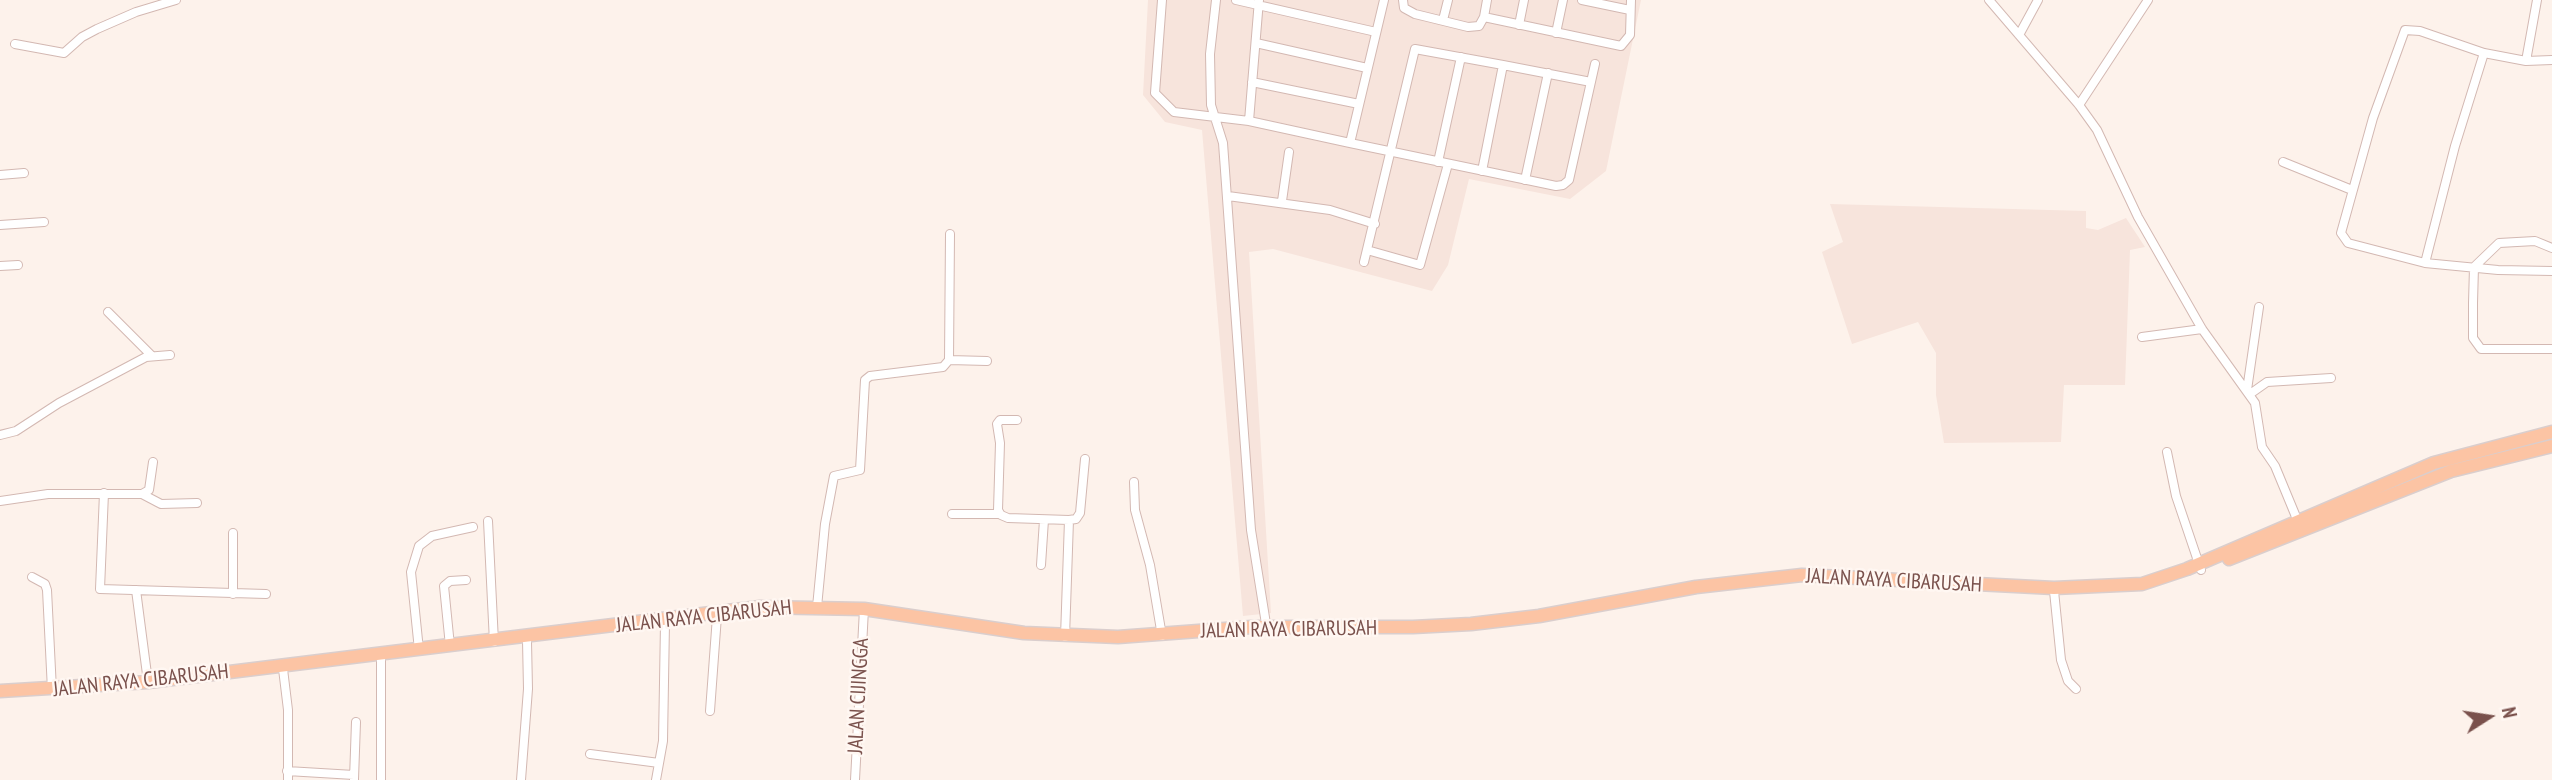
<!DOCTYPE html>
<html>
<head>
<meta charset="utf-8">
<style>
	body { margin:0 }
	#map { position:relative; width:2552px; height:780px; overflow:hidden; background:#fdf2eb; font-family:"PT Sans Narrow",sans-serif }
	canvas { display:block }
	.north { position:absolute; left:2454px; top:682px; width:70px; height:70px; -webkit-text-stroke:5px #fff7f2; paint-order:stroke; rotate:78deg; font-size:19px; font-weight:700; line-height:28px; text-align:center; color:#7a514c }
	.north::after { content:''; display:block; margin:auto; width:24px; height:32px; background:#7a514c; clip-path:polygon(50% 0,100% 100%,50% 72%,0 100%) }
</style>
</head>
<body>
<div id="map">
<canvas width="2552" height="780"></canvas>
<div class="north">N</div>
</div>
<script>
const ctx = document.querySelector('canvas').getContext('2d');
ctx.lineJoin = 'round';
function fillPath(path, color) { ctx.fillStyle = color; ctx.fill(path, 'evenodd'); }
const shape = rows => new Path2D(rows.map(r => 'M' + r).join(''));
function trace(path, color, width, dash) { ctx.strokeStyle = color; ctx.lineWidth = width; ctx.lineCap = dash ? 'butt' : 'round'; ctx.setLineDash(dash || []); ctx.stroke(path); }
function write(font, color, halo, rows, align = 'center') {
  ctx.font = font + ' "PT Sans Narrow",sans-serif'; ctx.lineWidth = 5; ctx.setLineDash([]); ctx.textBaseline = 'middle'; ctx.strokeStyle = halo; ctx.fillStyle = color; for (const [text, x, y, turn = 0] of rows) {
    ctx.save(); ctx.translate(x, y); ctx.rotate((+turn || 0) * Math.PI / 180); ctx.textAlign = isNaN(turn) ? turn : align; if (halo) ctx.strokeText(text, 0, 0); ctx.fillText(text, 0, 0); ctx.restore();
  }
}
const residential = shape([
	[1148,0,1641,0,1606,171,1570,199,1469,179,1448,265,1432,291,1273,249,1249,252,1271,613,1243,616,1202,130,1165,122,1143,95],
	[1830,204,2086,211,2086,228,2098,230,2126,218,2145,247,2130,250,2125,385,2064,385,2061,442,1944,443,1936,395,1936,353,1918,322,1852,344,1822,252,1843,242]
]);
const street = shape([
	[1162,0,1155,93,1174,112,1249,121,1350,143,1384,0],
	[1216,0,1210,54,1211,105,1223,143,1251,530,1267,630],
	[1236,0,1376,32],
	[1403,0,1404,8,1415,14,1468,27,1479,26,1484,17,1621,46,1630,35,1631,0],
	[1582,0,1630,10],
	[1989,0,2079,105,2097,130,2138,217,2202,329,2255,403,2262,447,2275,466,2299,524],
	[1484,17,1487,0],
	[1443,20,1448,0],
	[1519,25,1524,0],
	[1556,33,1563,0],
	[2019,35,2038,0],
	[1256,43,1367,68],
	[15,44,64,53,82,37,97,29,136,12,176,0],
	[2552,60,2526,61,2484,53,2420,31,2405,30,2373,118,2341,233,2348,243,2425,263,2498,270,2552,271],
	[2526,61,2537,0],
	[1252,82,1359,104],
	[2079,105,2148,0],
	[1249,121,1259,0],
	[1350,143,1556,186,1563,185,1569,180,1595,64],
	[1438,162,1461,57],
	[2283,162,2352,190],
	[1482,171,1503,65,1591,82],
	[0,175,24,173],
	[1525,180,1548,73],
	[1228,196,1330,210,1375,224],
	[1282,201,1289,152],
	[0,225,44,222],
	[2552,248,2535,241,2499,243,2474,267,2473,303,2473,338,2481,349,2552,349],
	[1367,250,1420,265,1448,164],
	[1364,262,1415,49,1503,65],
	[2425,263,2455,146,2484,53],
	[0,266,18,265],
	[108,312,152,356],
	[2142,337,2202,329],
	[949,360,987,361],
	[2247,390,2259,307],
	[2250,394,2267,382,2331,378],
	[1017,420,1000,420,997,424,1000,443,998,510,1001,515,1008,518,1069,520,1065,637],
	[0,435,16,431,59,403,146,357,170,355],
	[2167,452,2176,496,2201,570],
	[1134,482,1135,510,1150,565,1162,636],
	[104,493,100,589,266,594],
	[142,494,161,504,197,503],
	[0,501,48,494,142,494,149,490,153,462],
	[952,514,999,514],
	[1069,520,1076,519,1080,513,1085,459],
	[488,521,494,642],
	[233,533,233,594],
	[1041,565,1044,520],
	[32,577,45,584,47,590,52,690],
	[136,590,148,682],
	[2054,591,2061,660,2068,681,2076,689],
	[817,607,825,524,834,476,860,470,865,380,870,376,943,367,949,360,950,234],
	[450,646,444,586,450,581,466,580],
	[419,650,411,572,419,546,432,536,473,527],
	[283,669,288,710,288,780],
	[710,711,717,616],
	[590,754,659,763],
	[287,771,354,775],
	[354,779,356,722],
	[381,780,381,657],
	[521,780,528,689,527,641],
	[656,780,663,741,665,623],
	[855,780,864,609]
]);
const primary = shape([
	[2229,559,2451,471,2552,446],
	[0,691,148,682,760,607,864,609,1024,633,1118,637,1252,627,1413,627,1471,624,1539,616,1696,587,1802,575,2054,588,2142,584,2187,569,2434,463,2552,432]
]);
const streetNames = [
	["JALAN RAYA CIBARUSAH",1894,581,3],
	["JALAN RAYA CIBARUSAH",704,617,-6],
	["JALAN RAYA CIBARUSAH",1289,630,-1],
	["JALAN RAYA CIBARUSAH",141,681,-6],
	["JALAN CIJINGGA",859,696,-87]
];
fillPath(residential, '#f7e4dc');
trace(street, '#d3b8b2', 10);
trace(primary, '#dacecd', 15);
trace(street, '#fff', 8);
trace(primary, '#fcc4a4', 12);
write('21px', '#7a514c', '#fff7f2', streetNames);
</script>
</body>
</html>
